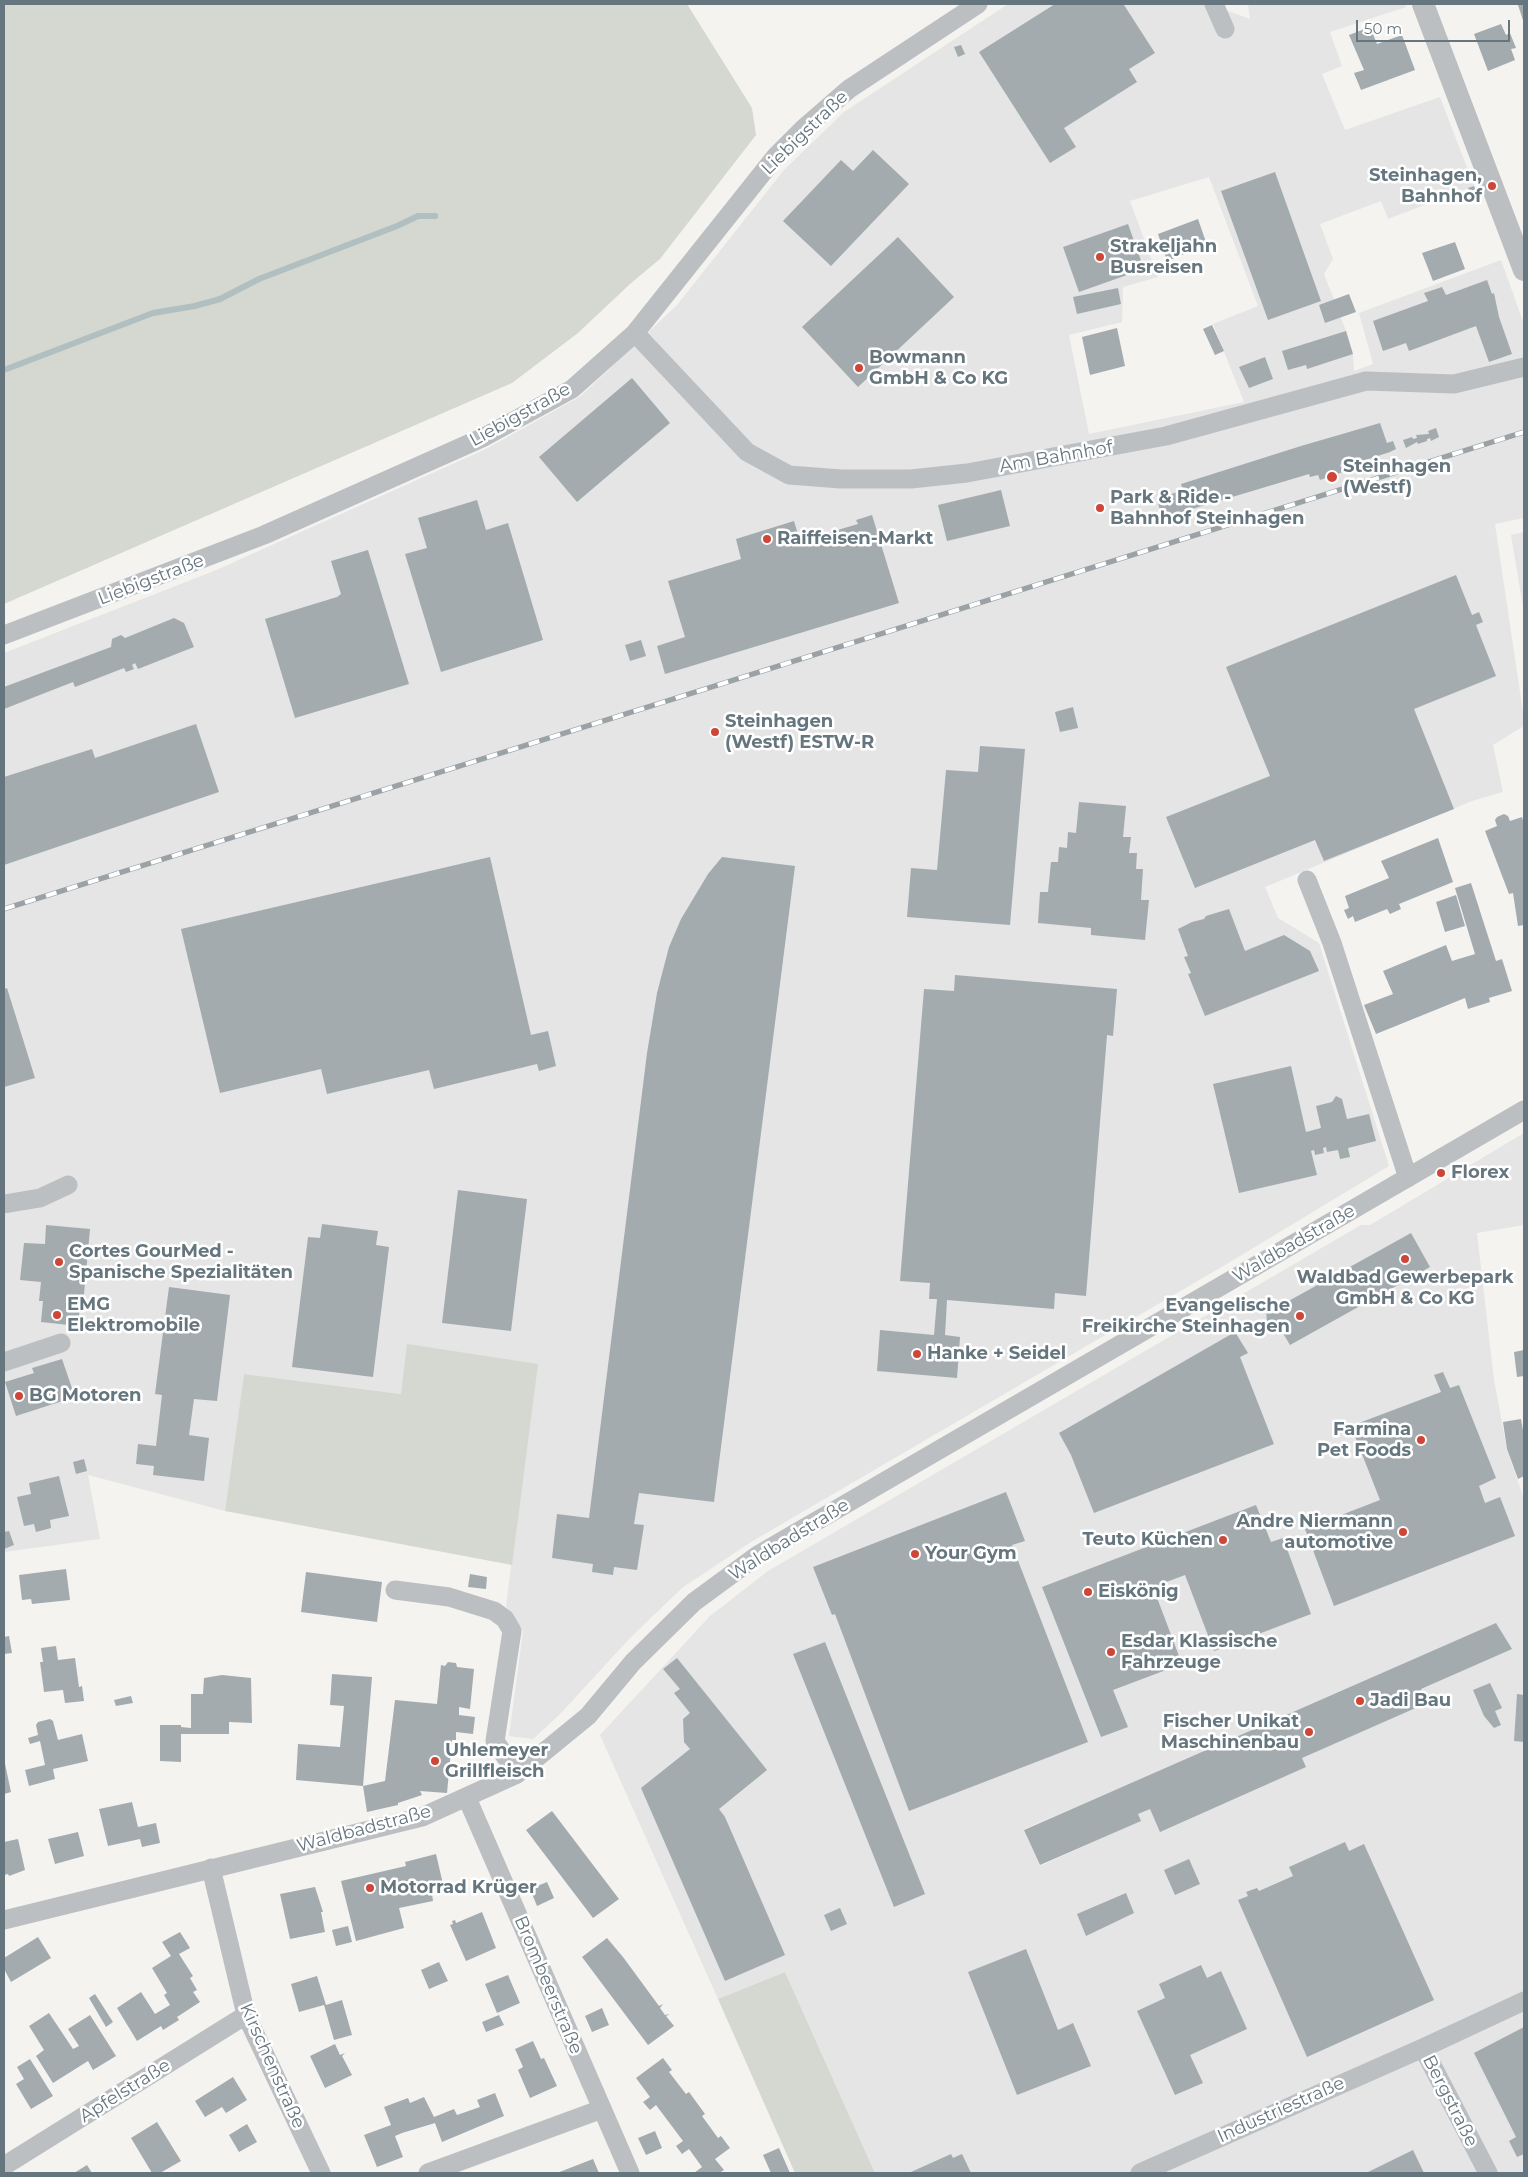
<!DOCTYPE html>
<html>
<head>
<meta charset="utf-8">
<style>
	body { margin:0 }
	#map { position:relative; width:1528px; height:2177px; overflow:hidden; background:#f4f3f0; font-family:Montserrat,sans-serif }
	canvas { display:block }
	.frame { position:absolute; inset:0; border:5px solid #66767e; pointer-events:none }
	.scale { position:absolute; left:1356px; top:20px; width:154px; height:22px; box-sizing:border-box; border:2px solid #66767e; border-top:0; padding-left:6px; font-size:15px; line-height:18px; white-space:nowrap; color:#66767e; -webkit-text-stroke:4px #fff; paint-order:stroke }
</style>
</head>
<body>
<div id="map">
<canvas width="1528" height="2177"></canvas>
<div class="frame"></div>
<div class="scale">50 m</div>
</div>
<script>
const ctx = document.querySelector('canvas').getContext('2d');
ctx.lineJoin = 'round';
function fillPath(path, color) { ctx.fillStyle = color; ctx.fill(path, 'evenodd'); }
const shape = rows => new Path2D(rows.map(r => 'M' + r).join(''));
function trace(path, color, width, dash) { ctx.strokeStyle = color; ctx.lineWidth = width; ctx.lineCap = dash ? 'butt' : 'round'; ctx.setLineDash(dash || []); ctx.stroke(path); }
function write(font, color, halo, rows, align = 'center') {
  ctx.font = font + ' Montserrat,sans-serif'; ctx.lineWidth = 5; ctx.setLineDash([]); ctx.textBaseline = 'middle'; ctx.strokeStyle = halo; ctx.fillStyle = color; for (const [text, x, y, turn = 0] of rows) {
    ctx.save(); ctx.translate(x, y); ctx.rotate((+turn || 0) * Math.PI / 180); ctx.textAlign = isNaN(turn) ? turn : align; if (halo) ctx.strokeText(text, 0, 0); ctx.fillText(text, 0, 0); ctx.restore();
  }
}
const built = shape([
	[1008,4,1223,4,1226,10,1250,19,1248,4,1405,4,1406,7,1330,32,1342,66,1322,74,1345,130,1440,97,1474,186,1388,219,1381,201,1320,224,1333,259,1324,274,1346,331,1353,354,1354,371,1373,364,1359,313,1501,260,1524,324,1524,518,1495,524,1524,719,1524,726,1493,745,1503,792,1472,801,1265,887,1278,918,1319,943,1389,1166,1225,1265,751,1542,682,1588,630,1638,561,1713,533,1739,509,1736,523,1631,506,1606,537,1364,401,1394,244,1374,225,1511,88,1475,100,1539,4,1552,4,653,214,571,486,449,581,396,677,305,784,170,844,112],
	[1209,177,1258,306,1213,324,1244,402,1089,434,1069,335,1122,322,1123,287,1158,277,1130,201],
	[1524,532,1524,613,1511,535],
	[1524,1133,1524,1225,1477,1233,1494,1380,1507,1450,1524,1499,1524,2173,875,2173,785,1972,718,1999,600,1735,710,1616,768,1571,1361,1225,1370,1225],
	[1125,1786,1140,1821,1040,1866,1024,1829]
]);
const green = shape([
	[4,4,687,4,752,108,756,135,660,259,630,284,578,333,512,383,4,604],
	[407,1344,538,1364,512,1565,225,1511,244,1374,401,1394],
	[785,1972,875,2173,795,2173,718,1999]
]);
const stream = shape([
	[4,370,153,313,195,306,220,299,259,279,397,226,418,216,435,216]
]);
const building = shape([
	[1055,4,1127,4,1124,5,1155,53,1129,69,1137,82,1064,128,1076,147,1050,163,979,52],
	[1522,4,1524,4,1524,23,1518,5],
	[1501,24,1506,35,1510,33,1516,48,1511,49,1515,60,1488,71,1474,34],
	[1370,27,1377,44,1402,35,1415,70,1361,90,1354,73,1364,70,1349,35],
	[961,45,965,54,958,57,954,47],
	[873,150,909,184,831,266,783,221,841,160,853,171],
	[1275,172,1321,301,1268,320,1221,191],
	[1474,186,1479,198,1474,201,1468,188],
	[1198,219,1207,245,1167,261,1158,234],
	[1128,224,1144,269,1079,292,1063,247],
	[898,237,954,297,858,387,802,327],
	[1455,242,1465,269,1433,281,1422,253],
	[1487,280,1492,294,1494,293,1499,317,1512,354,1489,362,1476,326,1409,351,1406,343,1383,351,1373,321,1428,301,1424,293,1442,287,1446,295],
	[1118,288,1121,304,1077,314,1073,297],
	[1349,294,1356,312,1325,323,1319,305],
	[1212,325,1224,351,1215,355,1203,329],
	[1117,328,1125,366,1090,375,1082,337],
	[1346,331,1353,354,1307,369,1306,365,1288,370,1282,351],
	[1265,357,1273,379,1249,388,1239,367],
	[632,378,670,423,577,502,539,457],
	[1380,423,1387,443,1393,441,1396,449,1390,452,1353,464,1351,461,1340,465,1343,472,1320,480,1318,475,1310,477,1309,474,1162,518,1157,499,1183,490,1181,484,1301,446],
	[1436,428,1439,437,1431,441,1430,438,1427,439,1427,441,1418,444,1417,442,1406,448,1403,440,1412,437,1413,439,1417,438,1416,435,1429,434,1428,431],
	[1001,490,1010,526,947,541,938,505],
	[477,500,486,530,508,523,543,640,441,672,405,554,427,548,418,518],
	[872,515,899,603,665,674,657,646,685,637,668,581,741,559,736,539,794,521,800,541,858,524,856,520],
	[368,550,409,684,295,718,265,619,337,597,341,594,331,561],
	[1456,575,1472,615,1479,612,1483,622,1476,625,1496,676,1414,709,1454,809,1324,861,1315,840,1195,888,1166,817,1270,776,1226,667],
	[174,618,184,623,194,647,138,669,135,663,132,665,134,669,126,672,124,668,75,687,73,682,4,709,4,687,111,647,112,639,121,635,125,638],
	[641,640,646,656,630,661,625,645],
	[1073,707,1078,728,1060,732,1055,712],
	[196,724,219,792,4,865,4,777,92,749,95,758],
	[719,727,721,734,711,737,709,730],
	[980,746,1025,749,1010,925,907,917,911,868,937,870,946,770,978,772],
	[1079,802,1126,806,1123,837,1131,837,1129,853,1137,853,1136,869,1143,869,1141,900,1149,900,1145,940,1091,935,1091,928,1038,923,1040,892,1048,892,1051,862,1058,862,1059,847,1067,848,1068,832,1076,833],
	[1504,814,1508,816,1510,821,1522,817,1524,824,1524,925,1518,926,1513,893,1509,894,1485,831,1497,826,1495,820,1497,817],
	[1438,838,1453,882,1399,904,1401,909,1390,914,1387,909,1355,922,1353,916,1348,919,1344,910,1349,908,1345,896,1389,878,1381,861],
	[490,857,531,1035,548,1031,556,1066,539,1071,537,1064,434,1089,429,1070,327,1094,321,1069,220,1093,181,929],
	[722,857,795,866,714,1502,639,1493,634,1524,644,1525,637,1570,614,1567,613,1575,592,1572,593,1564,552,1558,557,1514,589,1518,647,1053,657,993,669,947,681,919,708,874],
	[1471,883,1496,961,1502,959,1512,991,1489,998,1490,1002,1468,1009,1465,998,1376,1034,1364,1005,1393,994,1383,971,1446,945,1452,961,1475,954,1455,888],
	[1456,895,1465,926,1445,932,1436,902],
	[1229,909,1245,951,1284,935,1310,951,1319,971,1205,1016,1188,974,1191,973,1184,957,1188,956,1178,929,1192,922,1204,919,1206,916],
	[955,975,1117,989,1113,1036,1107,1035,1086,1296,1055,1293,1054,1309,947,1300,945,1335,960,1337,957,1378,877,1371,880,1330,934,1335,937,1299,929,1299,930,1283,900,1281,924,989,954,991],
	[7,988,35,1078,4,1087,4,989],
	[1291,1066,1306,1132,1321,1128,1316,1106,1332,1102,1336,1096,1342,1099,1347,1119,1369,1114,1376,1141,1348,1148,1350,1157,1340,1159,1338,1150,1327,1152,1326,1147,1323,1148,1324,1153,1315,1155,1314,1150,1311,1151,1317,1175,1239,1193,1213,1084],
	[458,1190,527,1199,511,1331,442,1323],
	[322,1224,378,1231,376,1245,389,1247,373,1377,292,1367,308,1237,320,1238],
	[46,1225,90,1229,83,1305,80,1305,78,1326,41,1322,43,1301,39,1301,41,1282,20,1280,24,1243,45,1244],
	[1411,1233,1430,1267,1382,1294,1383,1297,1371,1304,1369,1301,1290,1345,1276,1321,1267,1322,1266,1309,1274,1304,1276,1308],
	[169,1287,230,1295,217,1401,194,1399,189,1435,209,1438,204,1481,153,1475,154,1466,136,1464,138,1444,156,1446,162,1395,155,1394],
	[1235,1332,1248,1353,1240,1357,1274,1444,1094,1513,1071,1455,1059,1433],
	[1524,1350,1524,1376,1517,1377,1514,1352],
	[62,1359,75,1397,16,1416,5,1382,34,1373,32,1368],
	[1443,1372,1450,1388,1459,1385,1496,1478,1479,1486,1485,1503,1500,1497,1515,1536,1334,1606,1305,1529,1380,1500,1351,1426,1441,1392,1434,1375],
	[1521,1419,1524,1436,1524,1476,1518,1479,1507,1449,1503,1422],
	[84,1459,87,1471,76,1474,73,1462],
	[59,1476,69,1516,50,1520,51,1528,36,1532,34,1524,24,1526,17,1497,31,1494,29,1483],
	[1006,1492,1025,1541,1012,1545,1088,1742,909,1811,835,1614,832,1615,813,1567],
	[1256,1505,1271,1542,1283,1538,1311,1614,1214,1651,1185,1575,1153,1587,1182,1664,1113,1690,1128,1727,1101,1737,1042,1587],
	[9,1531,14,1545,4,1549,4,1532],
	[66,1569,70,1600,32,1604,31,1599,22,1600,19,1575],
	[306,1572,382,1582,377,1622,301,1612],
	[470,1574,487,1577,486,1589,468,1587],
	[1496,1623,1512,1649,1421,1689,1427,1703,1302,1758,1306,1767,1160,1832,1150,1809,1138,1814,1141,1821,1040,1865,1024,1830],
	[9,1636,12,1653,4,1654,4,1637],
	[825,1642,925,1894,894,1907,793,1654],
	[56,1646,58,1660,75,1658,79,1687,82,1686,84,1701,65,1703,63,1690,44,1692,40,1662,43,1662,41,1648],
	[677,1658,767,1770,719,1809,725,1817,785,1955,725,1981,641,1788,690,1749,684,1742,683,1719,690,1713,674,1693,680,1689,663,1669],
	[448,1662,456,1663,457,1667,474,1669,470,1709,459,1707,459,1715,475,1717,473,1734,456,1732,456,1740,452,1740,447,1793,420,1791,422,1795,398,1803,398,1805,367,1812,363,1786,296,1780,298,1744,340,1747,344,1706,330,1705,332,1674,372,1677,363,1786,385,1781,395,1700,437,1704,441,1665,445,1666],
	[222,1675,251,1678,252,1723,229,1722,229,1734,181,1734,181,1762,160,1761,160,1725,181,1725,181,1727,191,1728,191,1694,203,1694,204,1678],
	[1490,1683,1502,1708,1495,1711,1501,1725,1494,1728,1484,1716,1473,1690],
	[1517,1694,1524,1695,1524,1742,1514,1741],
	[131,1696,133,1703,116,1706,114,1700],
	[50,1719,53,1721,58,1740,82,1734,88,1761,53,1769,55,1779,29,1786,25,1770,45,1765,40,1741,30,1744,28,1738,38,1735,36,1725,38,1722],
	[4,1759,11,1792,4,1794],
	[132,1802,138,1827,156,1823,160,1843,142,1847,140,1839,108,1846,99,1809],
	[552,1811,619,1899,593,1918,526,1830],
	[78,1832,84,1856,55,1864,48,1839],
	[18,1839,25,1870,9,1876,8,1874,4,1875,4,1842],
	[1345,1842,1349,1851,1364,1844,1434,2000,1307,2057,1238,1900,1248,1896,1246,1892,1257,1888,1259,1891,1293,1876,1289,1867],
	[436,1854,443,1884,431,1887,433,1901,399,1908,404,1928,356,1941,341,1881,406,1866,405,1862],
	[1189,1859,1200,1884,1175,1895,1164,1870],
	[547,1882,554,1898,537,1906,530,1889],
	[315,1887,323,1912,321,1912,325,1932,290,1939,280,1894],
	[1126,1893,1134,1913,1086,1936,1077,1914],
	[840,1908,847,1924,831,1931,824,1915],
	[482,1912,496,1948,466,1961,450,1925,453,1924,452,1921,455,1920,456,1923],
	[348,1926,352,1942,336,1946,332,1930],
	[180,1932,190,1948,179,1954,193,1976,190,1978,197,1990,193,1992,200,2002,177,2017,179,2020,163,2030,161,2026,137,2041,117,2008,141,1992,155,2014,170,2005,164,1995,167,1993,152,1968,171,1956,162,1942],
	[38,1937,51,1958,11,1982,4,1969,4,1958],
	[607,1938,623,1957,659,2006,663,2004,660,2008,665,2015,670,2014,666,2016,674,2026,648,2045,582,1957],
	[1026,1949,1058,2030,1073,2023,1091,2066,1017,2095,968,1972],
	[439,1962,448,1981,429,1989,421,1970],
	[1201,1965,1207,1978,1221,1971,1247,2029,1190,2055,1203,2083,1175,2095,1137,2011,1165,1998,1159,1984],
	[508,1975,520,2003,497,2013,485,1984],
	[317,1976,326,2005,342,2000,352,2035,334,2040,324,2005,299,2012,291,1984],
	[95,1994,113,2022,106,2027,89,1998],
	[602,2008,609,2025,592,2032,585,2016],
	[49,2013,73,2049,79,2046,68,2029,90,2015,116,2056,93,2070,88,2061,53,2083,36,2056,44,2050,29,2026],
	[499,2015,504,2025,486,2032,482,2022],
	[1524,2027,1524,2154,1517,2157,1509,2141,1516,2137,1474,2053],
	[533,2041,541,2059,544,2058,557,2086,530,2098,518,2070,523,2067,515,2049],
	[335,2044,340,2055,345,2053,342,2056,352,2075,325,2088,310,2056],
	[663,2058,672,2070,669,2072,686,2094,689,2092,705,2114,702,2116,718,2138,721,2136,730,2148,715,2159,724,2170,719,2173,694,2173,702,2167,689,2149,682,2154,676,2146,683,2141,656,2105,650,2110,643,2102,650,2097,636,2078],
	[30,2059,53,2096,31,2109,16,2084,24,2079,17,2067],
	[233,2077,247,2100,226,2113,222,2107,205,2117,195,2101],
	[495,2093,504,2116,442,2142,435,2123,402,2133,395,2136,403,2157,377,2167,364,2135,391,2125,384,2107,408,2098,410,2103,424,2097,434,2117,454,2109,457,2115,480,2107,477,2100],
	[157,2122,181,2161,160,2173,152,2173,131,2138],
	[247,2124,257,2142,239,2152,229,2135],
	[655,2131,662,2148,646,2155,638,2138],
	[779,2148,790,2173,771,2173,763,2155],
	[1413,2150,1424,2173,1366,2173],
	[951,2154,953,2158,962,2154,971,2173,911,2172],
	[593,2159,599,2173,557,2173],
	[87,2165,92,2173,74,2173]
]);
const minor = shape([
	[1214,4,1225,29],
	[635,333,747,452,789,475,841,479,911,479,967,473,1166,436,1366,381,1454,384,1524,367],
	[4,635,264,535,484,437,572,389,635,333,776,156,803,129,849,89,978,4],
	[1307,880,1332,943,1408,1178],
	[4,1204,40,1198,68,1185],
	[4,1362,61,1343],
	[395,1590,449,1597,494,1611,505,1619,512,1631,495,1741,517,1774],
	[467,1798,630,2173],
	[211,1868,246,2015,321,2173],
	[4,1920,422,1817,517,1774,588,1716,633,1662,694,1602,758,1555,1524,1110],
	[1423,2048,1488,2173],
	[4,2166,246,2015],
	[428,2173,602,2109],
	[1140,2173,1423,2048,1524,2001]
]);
const tertiary = shape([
	[1423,4,1524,270]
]);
const rail = shape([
	[4,909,1524,432]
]);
const markers = [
	[1492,186,5,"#cd4637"],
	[1100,257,5,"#cd4637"],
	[859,368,5,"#cd4637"],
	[1332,477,6,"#cd4637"],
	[1100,508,5,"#cd4637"],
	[767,539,5,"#cd4637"],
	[715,732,5,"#cd4637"],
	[1441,1173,5,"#cd4637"],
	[1405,1259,5,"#cd4637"],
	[59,1262,5,"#cd4637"],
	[57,1315,5,"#cd4637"],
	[1300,1316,5,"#cd4637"],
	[917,1354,5,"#cd4637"],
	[19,1396,5,"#cd4637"],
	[1421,1440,5,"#cd4637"],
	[1403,1532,5,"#cd4637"],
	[1223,1540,5,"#cd4637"],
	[915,1554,5,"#cd4637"],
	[1088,1592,5,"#cd4637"],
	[1111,1652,5,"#cd4637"],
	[1360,1701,5,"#cd4637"],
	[1309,1732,5,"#cd4637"],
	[435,1761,5,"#cd4637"],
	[370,1888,5,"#cd4637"]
];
const streetNames = [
	["Liebigstraße",805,133,-44],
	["Liebigstraße",520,415,-29],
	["Am Bahnhof",1056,457,-10],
	["Liebigstraße",151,580,-21],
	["Waldbadstraße",1294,1244,-30],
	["Waldbadstraße",789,1540,-32],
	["Waldbadstraße",364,1829,-15],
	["Brombeerstraße",548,1985,67],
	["Kirschenstraße",272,2066,66],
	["Apfelstraße",125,2091,-32],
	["Bergstraße",1450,2101,63],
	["Industriestraße",1281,2110,-24]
];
const poiNames = [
	["Steinhagen,",1482,176,"right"],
	["Bahnhof",1482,197,"right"],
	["Strakeljahn",1110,247],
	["Busreisen",1110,268],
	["Bowmann",869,358],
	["GmbH & Co KG",869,379],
	["Steinhagen",1343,467],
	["(Westf)",1343,488],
	["Park & Ride -",1110,498],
	["Bahnhof Steinhagen",1110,519],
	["Raiffeisen-Markt",777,539],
	["Steinhagen",725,722],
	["(Westf) ESTW-R",725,743],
	["Florex",1451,1173],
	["Cortes GourMed -",69,1252],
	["Spanische Spezialitäten",69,1273],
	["Waldbad Gewerbepark",1405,1278,"center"],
	["GmbH & Co KG",1405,1299,"center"],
	["EMG",67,1305],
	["Elektromobile",67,1326],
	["Evangelische",1290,1306,"right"],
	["Freikirche Steinhagen",1290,1327,"right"],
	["Hanke + Seidel",927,1354],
	["BG Motoren",29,1396],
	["Farmina",1411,1430,"right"],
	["Pet Foods",1411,1451,"right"],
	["Andre Niermann",1393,1522,"right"],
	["automotive",1393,1543,"right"],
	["Teuto Küchen",1213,1540,"right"],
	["Your Gym",925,1554],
	["Eiskönig",1098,1592],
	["Esdar Klassische",1121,1642],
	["Fahrzeuge",1121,1663],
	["Jadi Bau",1370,1701],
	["Fischer Unikat",1299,1722,"right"],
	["Maschinenbau",1299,1743,"right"],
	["Uhlemeyer",445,1751],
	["Grillfleisch",445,1772],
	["Motorrad Krüger",380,1888]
];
fillPath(built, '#e4e5e4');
fillPath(green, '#d4d8d0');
trace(stream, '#b1bfc1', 6);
fillPath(building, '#a3abaf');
trace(minor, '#bbbfc2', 19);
trace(tertiary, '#bbbfc2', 22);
trace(rail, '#9ba2a6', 5.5);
trace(rail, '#fff', 4, [11]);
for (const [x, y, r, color] of markers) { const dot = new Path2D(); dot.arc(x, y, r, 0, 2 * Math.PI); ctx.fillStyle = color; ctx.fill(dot); trace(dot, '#fff', 2); }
write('18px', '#66767e', '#fff', streetNames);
write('bold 18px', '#66767e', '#fff', poiNames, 'left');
</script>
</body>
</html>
